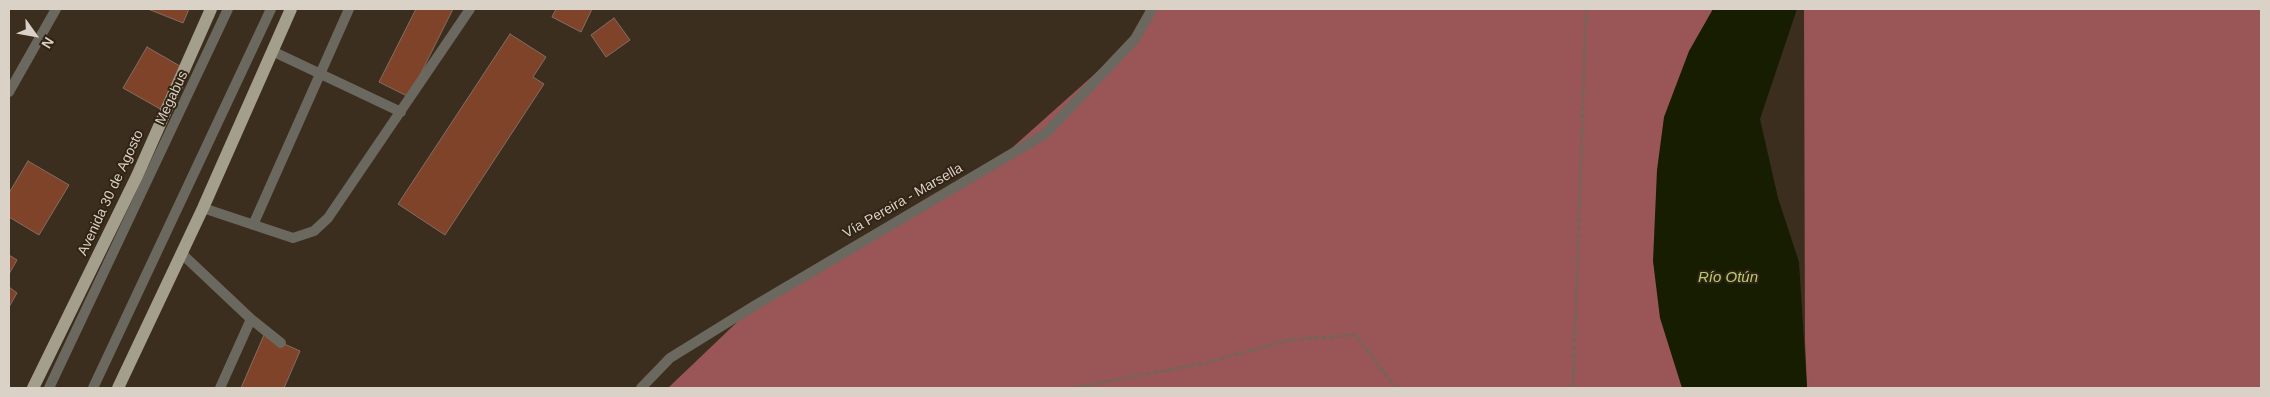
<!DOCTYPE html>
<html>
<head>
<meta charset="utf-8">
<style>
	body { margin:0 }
	#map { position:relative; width:2270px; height:397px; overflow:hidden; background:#3c2e1e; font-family:Helvetica,sans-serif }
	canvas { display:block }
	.frame { position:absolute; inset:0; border:10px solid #dad1c7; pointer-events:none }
	.north { position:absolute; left:10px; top:10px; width:50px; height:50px; -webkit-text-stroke:4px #312415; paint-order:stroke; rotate:122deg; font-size:14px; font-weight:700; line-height:20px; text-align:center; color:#dad1c7 }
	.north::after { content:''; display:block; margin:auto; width:18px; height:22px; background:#dad1c7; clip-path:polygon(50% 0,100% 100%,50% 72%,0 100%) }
</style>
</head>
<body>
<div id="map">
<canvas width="2270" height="397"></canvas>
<div class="frame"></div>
<div class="north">N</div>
</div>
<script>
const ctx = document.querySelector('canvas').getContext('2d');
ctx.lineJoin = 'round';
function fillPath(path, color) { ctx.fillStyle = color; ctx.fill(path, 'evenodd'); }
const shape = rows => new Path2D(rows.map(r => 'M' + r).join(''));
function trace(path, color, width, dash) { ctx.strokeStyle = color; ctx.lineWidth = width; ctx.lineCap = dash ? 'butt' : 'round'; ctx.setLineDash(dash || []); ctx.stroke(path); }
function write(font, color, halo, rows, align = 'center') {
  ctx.font = font + ' Helvetica,sans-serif'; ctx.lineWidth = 4; ctx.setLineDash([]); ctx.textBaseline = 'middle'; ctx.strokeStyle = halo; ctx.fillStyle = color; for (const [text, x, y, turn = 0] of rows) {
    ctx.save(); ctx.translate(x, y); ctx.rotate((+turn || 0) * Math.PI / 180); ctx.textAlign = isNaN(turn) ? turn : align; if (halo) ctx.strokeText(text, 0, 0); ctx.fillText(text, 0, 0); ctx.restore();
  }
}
const forest = shape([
	[1146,9,1730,9,1728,388,668,388,754,306,995,163,1134,39],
	[1804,9,2261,9,2261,388,1807,388,1805,340]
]);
const water = shape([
	[1713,9,1797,9,1760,119,1778,198,1799,262,1807,388,1682,388,1660,318,1653,261,1657,170,1664,117,1689,51]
]);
const building = shape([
	[148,9,189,9,183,23,148,9],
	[416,9,453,9,409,97,379,82,416,9],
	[556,9,592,9,581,32,552,17,556,9],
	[614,18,630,40,606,57,591,35,614,18],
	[510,34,546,57,533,77,544,84,445,235,398,204,510,34],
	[147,47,185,69,162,110,123,88,147,47],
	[28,161,69,185,39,235,9,217,9,193,28,161],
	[9,255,17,260,9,274,9,255],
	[9,287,17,293,9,307,9,287],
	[264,335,300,351,284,388,241,388,264,335]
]);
const path = shape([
	[1072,388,1206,363,1289,340,1356,335,1396,388],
	[1573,388,1586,9]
]);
const service = shape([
	[272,51,401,112],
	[9,92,56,9],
	[203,208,293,238,314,231,328,218,470,9],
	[253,225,349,9],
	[181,253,251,319,281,343],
	[49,388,228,9],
	[93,388,271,9],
	[220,388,251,319]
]);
const tertiary = shape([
	[641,388,670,358,754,306,1045,134,1135,39,1152,9]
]);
const primary = shape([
	[33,388,137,176,211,9],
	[118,388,203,208,291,9]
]);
const streetNames = [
	["Megabus",172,98,-65],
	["Avenida 30 de Agosto",111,193,-65],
	["Vía Pereira - Marsella",903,201,-30]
];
const waterNames = [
	["Río Otún",1728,278]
];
fillPath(forest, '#9a5657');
fillPath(water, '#171d00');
fillPath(building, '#7e4328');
trace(building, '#846d64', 1);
trace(path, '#726658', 3, [5, 2.5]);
trace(service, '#6b685f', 10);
trace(tertiary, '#6b685f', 10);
trace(primary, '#a49f8c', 12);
write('14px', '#dad1c7', '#312415', streetNames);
write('italic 15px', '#b6cc70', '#312415', waterNames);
</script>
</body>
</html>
